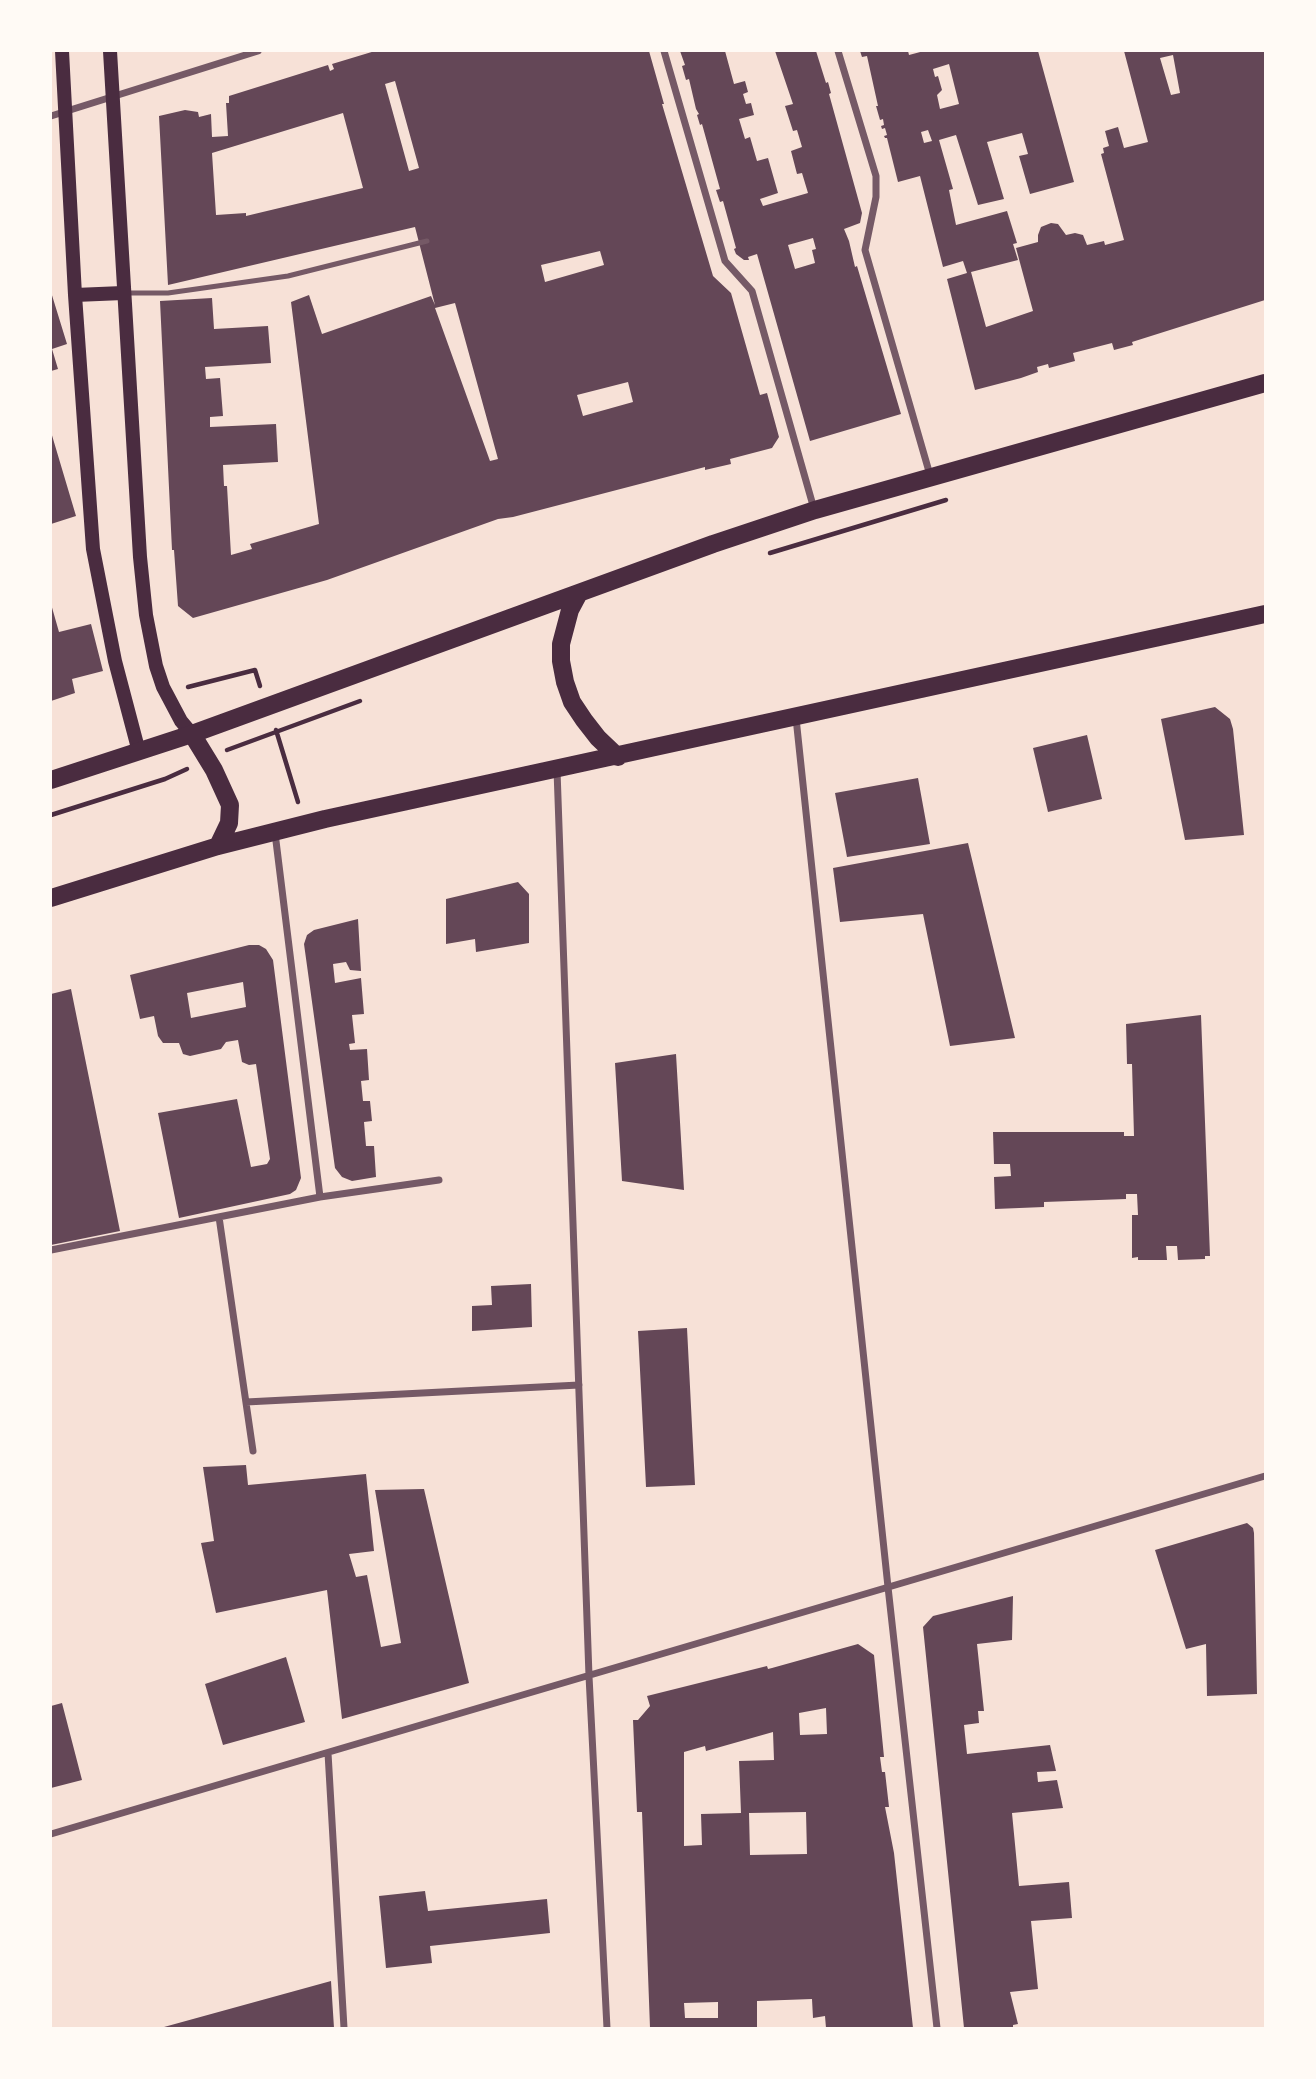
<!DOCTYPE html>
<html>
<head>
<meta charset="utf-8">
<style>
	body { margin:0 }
	#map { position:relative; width:1316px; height:2079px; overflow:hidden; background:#f7e1d7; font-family:"Archivo Narrow",sans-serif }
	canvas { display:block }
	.frame { position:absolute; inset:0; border:52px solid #fffaf5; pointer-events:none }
</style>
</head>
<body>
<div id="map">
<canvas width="1316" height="2079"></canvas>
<div class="frame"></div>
</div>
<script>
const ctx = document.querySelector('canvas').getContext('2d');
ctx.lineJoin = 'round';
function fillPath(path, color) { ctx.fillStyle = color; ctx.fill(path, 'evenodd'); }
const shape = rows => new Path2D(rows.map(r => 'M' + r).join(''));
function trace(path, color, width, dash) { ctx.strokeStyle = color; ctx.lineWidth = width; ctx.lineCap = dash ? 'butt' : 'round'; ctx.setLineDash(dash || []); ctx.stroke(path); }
const building = shape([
	[375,51,649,51,664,104,662,104,713,276,731,293,760,395,767,393,779,437,772,448,730,459,731,464,705,470,705,467,513,517,498,519,327,580,193,618,178,606,174,550,172,550,160,301,212,298,214,329,268,326,271,363,205,367,206,379,220,378,223,416,210,417,210,427,276,424,278,462,223,465,224,486,227,486,231,555,252,549,250,544,319,524,291,302,309,295,322,334,431,296,435,305,415,227,168,285,159,116,185,110,198,112,199,117,211,114,212,137,228,136,226,103,229,103,229,96,328,65,330,71,334,69,332,64],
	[395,81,419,168,409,171,385,84],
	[343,113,363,188,246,216,246,213,216,215,212,153],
	[600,251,604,265,545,282,541,265],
	[455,303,498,459,490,461,435,308],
	[628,382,633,402,583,416,577,395],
	[680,51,725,51,734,84,745,81,748,92,743,94,746,104,751,103,754,115,739,119,745,139,750,137,757,161,768,158,778,193,760,199,763,206,808,193,802,173,797,174,791,151,802,147,797,130,793,131,785,106,793,104,775,51,816,51,826,83,828,82,831,93,829,94,862,213,860,223,844,229,849,241,855,267,857,266,901,414,810,441,757,254,748,257,749,260,744,260,736,254,734,249,736,248,723,201,720,202,716,190,720,189,702,124,700,125,697,115,699,114,696,109,689,79,686,80,682,66,685,65],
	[813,238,816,249,812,250,815,263,795,269,788,245],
	[860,51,908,51,909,55,924,51,1038,51,1074,182,1030,194,1019,156,1028,154,1022,133,987,142,1004,199,978,205,956,135,939,140,953,189,949,190,956,225,1007,211,1017,243,1013,244,1018,260,971,272,986,327,1033,311,1016,248,1038,242,1038,235,1041,227,1051,223,1058,224,1066,235,1075,233,1083,235,1087,245,1104,241,1105,245,1124,240,1101,154,1104,153,1103,148,1109,146,1105,131,1118,127,1124,148,1148,142,1124,51,1265,51,1265,300,1132,342,1133,345,1114,350,1112,343,1073,353,1075,361,1049,368,1048,364,1037,367,1038,372,1021,378,975,390,947,279,967,273,963,261,943,267,920,176,898,182,887,138,885,138,884,136,887,135,885,128,882,129,881,126,884,125,883,119,880,120,876,106,878,106,867,56,862,57],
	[1173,55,1180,93,1171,95,1160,58],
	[949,64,959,104,940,109,937,95,942,90,938,76,935,77,933,69],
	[928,130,932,141,924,143,921,132],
	[51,292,67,344,52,349,58,369,51,371],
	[51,432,76,516,51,524],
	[51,604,59,632,91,624,103,671,72,679,75,693,51,701],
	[1215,707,1230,719,1233,729,1244,835,1185,840,1161,719],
	[1087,735,1102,799,1048,812,1033,748],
	[918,778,930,844,847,857,835,793],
	[968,843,1015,1038,950,1046,923,914,840,922,833,868],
	[518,882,529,894,529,943,476,952,475,939,446,944,446,899],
	[358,919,361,971,350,970,346,962,333,964,335,983,361,978,364,1014,352,1015,355,1043,349,1044,350,1050,367,1049,369,1080,361,1081,363,1101,370,1101,372,1121,364,1122,366,1146,374,1146,376,1177,352,1181,342,1177,335,1168,304,944,307,935,314,930],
	[249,945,259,945,266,949,273,960,301,1178,296,1190,290,1194,179,1218,158,1113,237,1099,251,1167,267,1164,270,1159,256,1064,249,1065,242,1062,238,1040,226,1042,221,1049,190,1056,183,1054,179,1043,163,1043,158,1036,154,1016,140,1019,130,975],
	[243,982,246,1007,191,1018,187,993],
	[71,989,120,1231,51,1245,51,994],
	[1201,1015,1210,1256,1205,1256,1205,1259,1178,1260,1177,1246,1166,1246,1167,1260,1138,1260,1138,1257,1132,1258,1132,1215,1138,1215,1137,1194,1126,1194,1126,1199,1044,1202,1044,1207,995,1209,994,1177,1011,1176,1010,1164,994,1164,993,1132,1124,1132,1124,1136,1134,1136,1132,1064,1127,1064,1126,1024],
	[676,1054,684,1190,622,1181,615,1063],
	[531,1284,532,1327,472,1331,472,1306,492,1305,491,1286],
	[687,1328,695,1485,646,1487,638,1331],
	[246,1465,248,1485,366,1474,374,1551,349,1554,356,1577,367,1575,381,1647,401,1643,375,1490,424,1489,469,1683,342,1719,327,1590,216,1613,201,1543,214,1541,203,1467],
	[1247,1523,1253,1528,1254,1533,1257,1694,1207,1696,1206,1644,1186,1649,1155,1550],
	[1013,1596,1012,1640,977,1644,984,1711,978,1711,979,1723,964,1725,967,1754,1050,1745,1056,1771,1037,1772,1038,1782,1057,1780,1063,1808,1012,1813,1019,1886,1069,1882,1072,1918,1031,1921,1038,1989,1010,1992,1018,2024,1013,2025,1013,2028,964,2028,923,1627,933,1616],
	[858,1644,874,1655,884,1757,880,1757,882,1772,885,1772,889,1807,885,1807,894,1853,913,2028,826,2028,825,2016,813,2018,812,1999,757,2001,757,2028,650,2028,642,1812,637,1812,633,1720,638,1720,650,1706,647,1696,767,1666,768,1669,772,1668],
	[826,1708,827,1734,800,1735,799,1713],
	[773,1732,774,1760,739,1761,741,1813,701,1814,702,1845,684,1846,684,1752,705,1746,706,1751],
	[806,1812,807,1854,750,1855,749,1813],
	[718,2002,718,2018,685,2018,684,2003],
	[286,1657,305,1722,223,1745,205,1684],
	[62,1703,82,1780,51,1788,51,1706],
	[425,1891,428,1911,547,1899,550,1933,430,1946,432,1963,386,1968,379,1896],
	[331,1981,334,2028,164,2028,164,2027]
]);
const path = shape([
	[770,553,946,500],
	[188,687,255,670,260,686],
	[276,730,298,802],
	[227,750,360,701],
	[51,815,165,779,187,769]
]);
const service = shape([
	[124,293,168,293,288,276,427,241]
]);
const minor = shape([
	[664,51,725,261,752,291,814,509],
	[838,51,876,176,876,197,865,250,930,475],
	[51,116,258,51],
	[796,718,888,1587,937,2028],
	[557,770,589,1676,607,2028],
	[275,833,320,1197],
	[219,1217,253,1451],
	[51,1250,320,1197,439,1180],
	[246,1402,579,1385],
	[328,1753,344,2028],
	[51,1834,1265,1476]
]);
const secondary = shape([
	[62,51,75,295,93,549,115,661,139,752],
	[110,51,140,557,146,615,156,666,163,687,181,721,192,734],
	[75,295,123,293]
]);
const primary = shape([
	[578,595,570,610,561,644,561,661,565,682,572,702,584,720,598,738,618,757],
	[192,734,214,770,230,805,229,823,218,846],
	[51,780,192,734,713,544,815,510,1265,383],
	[51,898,218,846,325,819,1265,614]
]);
fillPath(building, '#644757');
trace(path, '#4a2c40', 4.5);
trace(service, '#755966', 5);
trace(minor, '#755966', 7);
trace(secondary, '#4a2c40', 14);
trace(primary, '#4a2c40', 18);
</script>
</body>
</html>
